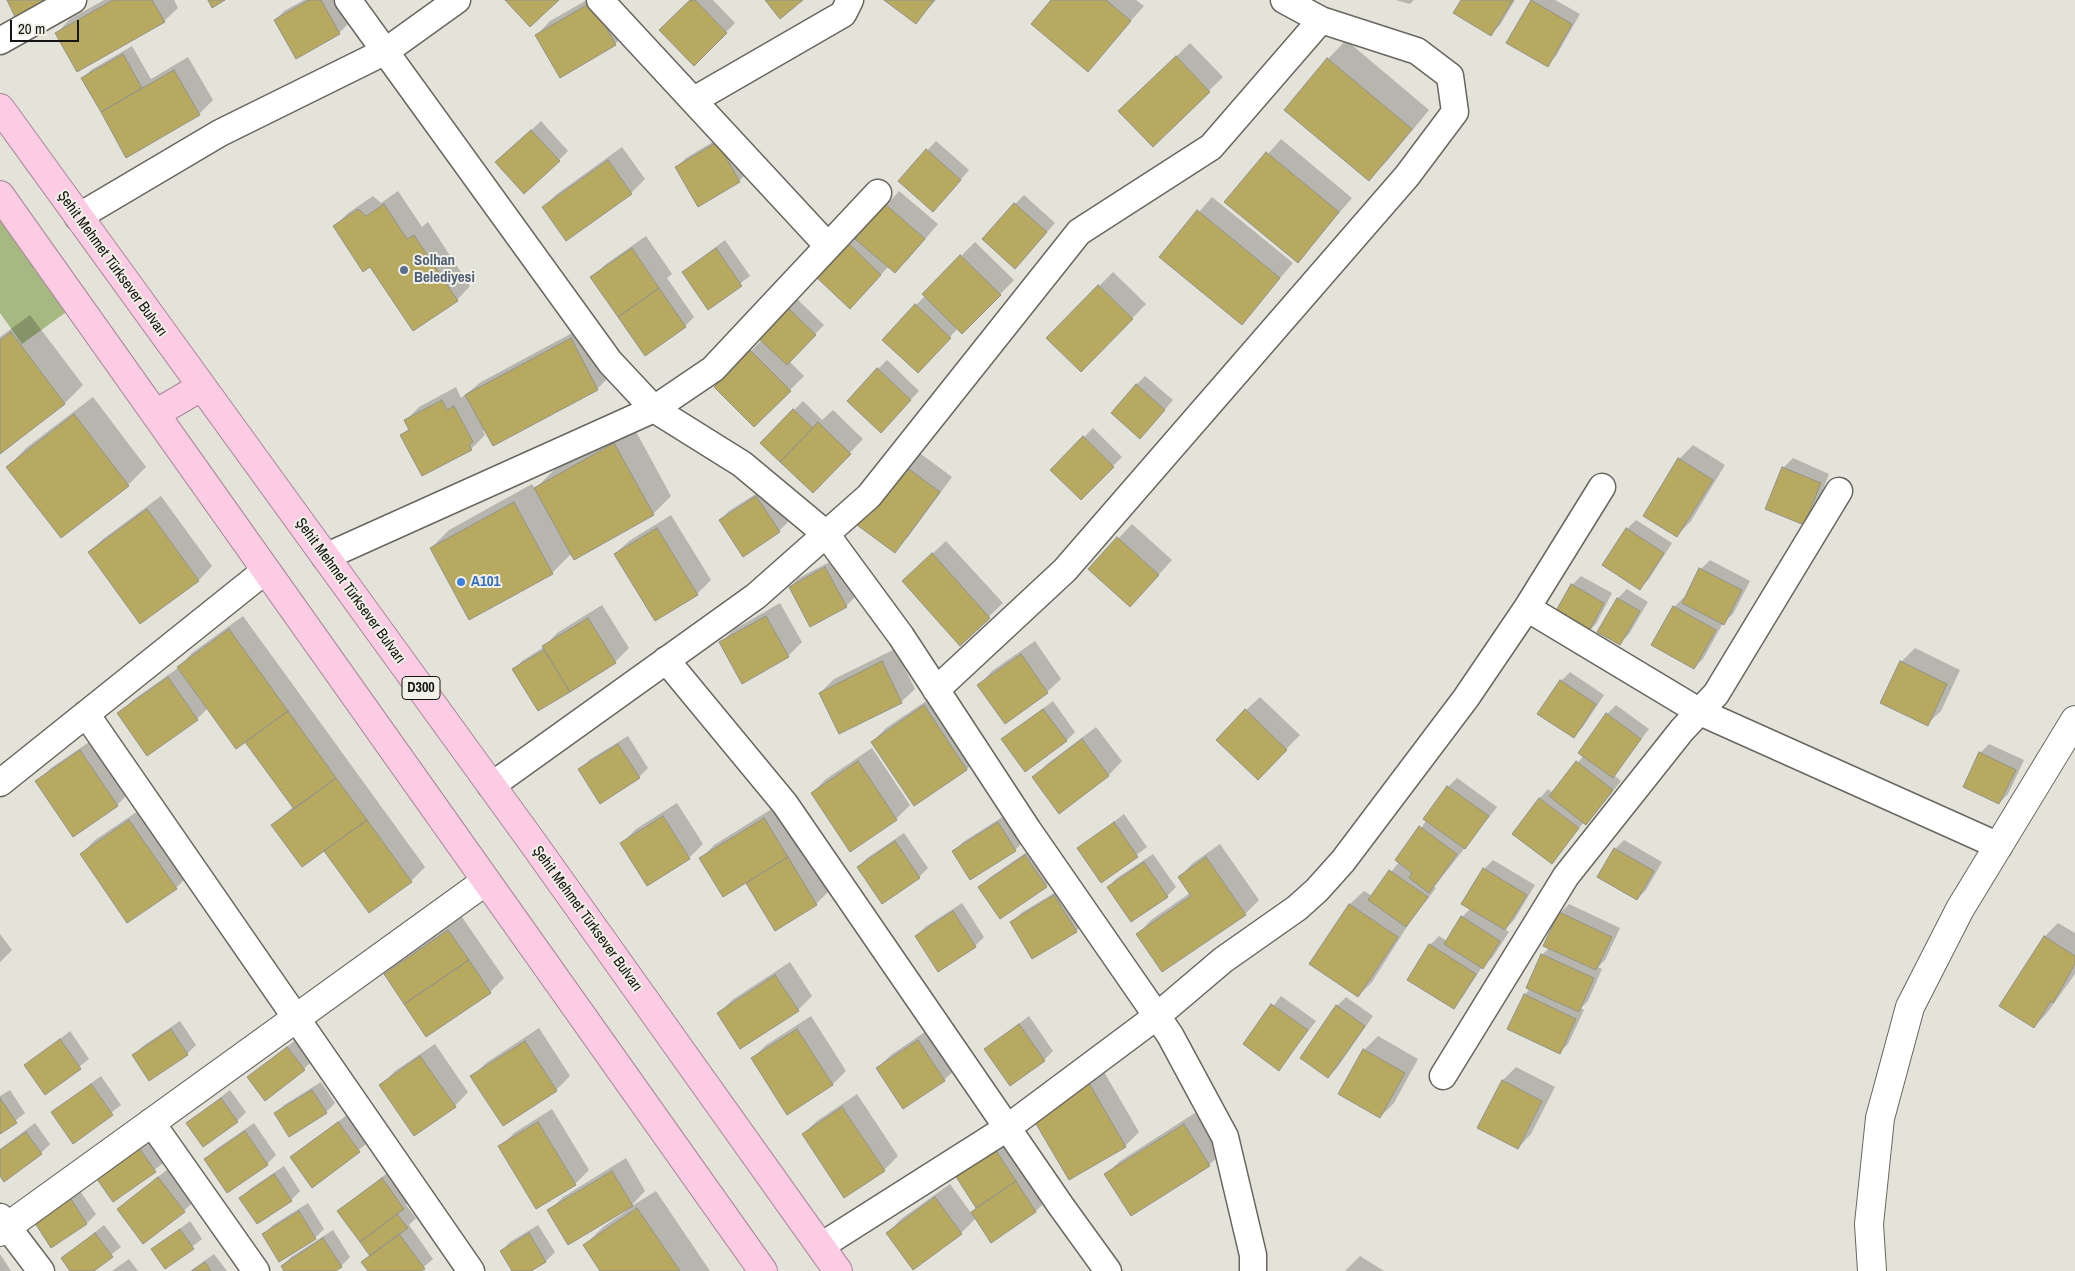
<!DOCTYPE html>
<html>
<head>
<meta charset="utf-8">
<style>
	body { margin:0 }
	#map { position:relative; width:2075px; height:1271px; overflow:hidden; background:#e4e3da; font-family:"Archivo Narrow",sans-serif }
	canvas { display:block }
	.scale { position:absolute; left:10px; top:20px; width:69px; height:22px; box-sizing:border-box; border:2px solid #151512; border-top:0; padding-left:6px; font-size:15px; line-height:18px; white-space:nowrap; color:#151512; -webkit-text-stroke:4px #f1f0e7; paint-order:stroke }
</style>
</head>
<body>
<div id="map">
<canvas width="2075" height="1271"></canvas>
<div class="scale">20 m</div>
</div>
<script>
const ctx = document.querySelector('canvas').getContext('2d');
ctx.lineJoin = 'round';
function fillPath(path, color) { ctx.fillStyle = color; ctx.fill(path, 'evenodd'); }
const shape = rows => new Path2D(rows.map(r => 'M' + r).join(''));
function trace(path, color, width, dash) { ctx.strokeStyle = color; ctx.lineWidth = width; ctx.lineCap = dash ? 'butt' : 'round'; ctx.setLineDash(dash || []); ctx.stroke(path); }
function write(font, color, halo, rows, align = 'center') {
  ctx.font = font + ' "Archivo Narrow",sans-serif'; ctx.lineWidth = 4; ctx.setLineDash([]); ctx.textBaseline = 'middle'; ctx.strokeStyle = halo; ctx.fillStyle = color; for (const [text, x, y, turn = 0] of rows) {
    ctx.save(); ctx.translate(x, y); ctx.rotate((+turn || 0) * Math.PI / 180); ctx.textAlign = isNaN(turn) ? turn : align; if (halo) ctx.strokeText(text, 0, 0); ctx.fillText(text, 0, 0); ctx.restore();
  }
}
const green = shape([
	[0,215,69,310,22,344,0,313]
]);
const shadow = shape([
	[104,0,174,0,178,8,164,21,57,33,70,19],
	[304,0,335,0,348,24,339,33,275,20,284,11],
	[587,0,612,0,629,30,615,44,537,35,550,21],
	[691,0,713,0,735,23,694,64],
	[886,0,936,0,916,22],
	[1053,0,1136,0,1144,6,1087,70],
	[1396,0,1414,0,1410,4],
	[1462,0,1515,0,1500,25,1491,34],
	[1532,0,1555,0,1580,14,1556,56,1547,65,1508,42],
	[1346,40,1429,110,1387,161,1369,179,1286,110,1328,59],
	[1190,43,1223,77,1153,145,1134,98],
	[132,46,151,79,188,57,213,100,199,114,102,113,106,109,82,79,91,70],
	[541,121,568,151,559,160,506,154],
	[726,134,748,172,739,181,677,167,686,158],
	[1281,139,1352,198,1298,261,1226,202],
	[936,141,969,170,942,202,899,181],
	[622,147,645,179,631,193,566,239,543,207,557,194],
	[398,191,422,227,428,222,470,286,457,300,371,266,335,226,348,213,373,196,381,203],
	[899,191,938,224,909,258,895,272,889,266,859,298,817,276,857,234,859,236],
	[1024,195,1055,223,1024,258,1015,204],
	[1212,197,1293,263,1241,324,1160,257],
	[646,236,672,274,667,278,694,317,685,326,592,277,606,264],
	[725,240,750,276,708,308,683,272],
	[975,242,1014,280,962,333,958,328,927,363,916,305,925,296,923,294],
	[1113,272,1146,304,1095,357,1048,338],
	[795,297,824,325,789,361,804,376,754,426,715,387,762,340],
	[30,315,83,385,65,403,1,452,0,337],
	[585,326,611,375,597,389,485,429,483,431,485,435,471,449,402,436,409,428,405,421,419,407,456,387,461,398,481,382],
	[887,360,919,391,890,422,878,369],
	[1145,376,1173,400,1149,428,1136,385],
	[93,397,146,467,128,485,8,467,26,448],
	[803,401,822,420,833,410,863,439,826,478,762,443],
	[633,426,671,496,653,514,572,553,552,573,431,548,449,530,532,484,535,489,554,470],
	[1093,428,1122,457,1081,498,1052,470],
	[1693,445,1725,465,1691,521,1677,535,1679,459],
	[917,451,952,477,908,537,894,551,859,524],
	[1793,458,1829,474,1813,515,1804,524,1766,509,1784,467],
	[765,488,788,522,779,531,720,520,729,511],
	[161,496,212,566,199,580,141,622,89,552,103,539],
	[671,515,711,580,697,594,615,554,629,541],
	[1636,520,1672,543,1649,579,1640,588,1627,529],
	[1132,524,1172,560,1144,591,1090,569],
	[946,541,1003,603,960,644,917,568],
	[835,559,855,597,846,606,790,587,799,578],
	[1710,560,1750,581,1733,614,1723,623,1703,659,1694,668,1674,607,1683,598,1685,599,1701,569],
	[1581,576,1612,593,1596,624,1587,633,1572,585],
	[1627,589,1648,602,1629,634,1620,643,1618,598],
	[780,603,802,642,788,656,721,642,735,629],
	[602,605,629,648,615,662,538,710,513,670,522,661,544,647,557,633],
	[243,616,425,867,411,881,325,849,273,825,294,806,246,740,208,708,197,719,147,754,119,713,133,700,178,668,192,653],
	[1035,641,1061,679,1047,692,979,685,992,671],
	[1915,648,1960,670,1941,711,1927,724,1901,662],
	[895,649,915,689,901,702,820,693,834,679],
	[1570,672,1604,695,1583,727,1574,736,1561,681],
	[938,693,980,755,967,769,915,804,872,742,886,728],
	[1260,697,1300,735,1258,778,1246,710],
	[1053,701,1075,732,1066,741,1003,739],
	[1616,705,1649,729,1614,775,1621,781,1595,814,1586,823,1584,822,1552,862,1540,798,1548,789,1553,793,1584,755,1607,714],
	[1096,727,1122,761,1109,775,1059,812,1033,778,1047,764],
	[628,736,648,768,639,777,580,769,589,760],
	[95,738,131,791,117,805,74,835,37,781,51,768],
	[1989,744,2024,760,2008,794,1999,803,1980,753],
	[872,748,910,805,896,819,812,793,826,779],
	[1457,778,1497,807,1434,887,1436,888,1410,922,1372,982,1358,996,1310,964,1350,904,1364,891,1372,896,1399,862,1448,787],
	[677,803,703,844,689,858,622,843,636,829],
	[778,805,830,890,816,904,776,929,747,881,701,859,714,845],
	[144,807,190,874,176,888,81,854,95,840],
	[1007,814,1024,841,1015,850,954,851,963,842],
	[1124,814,1147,847,1102,881,1079,849],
	[904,833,928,868,919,877,858,867,867,858],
	[1624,840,1662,862,1646,890,1637,899,1615,849],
	[1220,844,1259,900,1245,914,1138,934,1151,920,1190,893,1179,877,1193,863],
	[1034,847,1055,877,1046,886,980,887,989,878],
	[1153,854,1176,887,1167,896,1108,887,1117,878],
	[1493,860,1535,885,1514,920,1505,929,1509,932,1492,958,1482,967,1462,998,1453,1007,1430,945,1439,936,1447,941,1462,917,1471,908,1484,869],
	[1064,887,1085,922,1076,931,1012,922,1021,913],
	[962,903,984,937,975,946,938,970,916,936,925,927],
	[1569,904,1620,928,1605,960,1598,967,1602,969,1588,1001,1581,1008,1584,1010,1568,1044,1559,1053,1525,994,1530,989,1542,955,1550,947,1560,913],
	[462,917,504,978,490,992,385,974,399,960],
	[2058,923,2075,933,2075,974,2047,1013,2034,1027,2001,1005,2045,936],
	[0,934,12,950,0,962],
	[790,962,812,996,798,1010,719,1013,732,1000],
	[1281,996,1316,1021,1279,1069,1244,1044],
	[1346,997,1373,1016,1337,1068,1328,1077,1337,1006],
	[811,1016,846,1071,833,1084,752,1059,766,1045],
	[1029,1016,1053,1051,1044,1060,986,1049],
	[180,1021,196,1045,187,1054,134,1055,143,1046],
	[932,1027,958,1067,944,1080,877,1068,891,1055],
	[539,1028,570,1076,556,1090,472,1077,486,1063],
	[70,1031,89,1059,46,1093,26,1066],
	[1378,1036,1418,1059,1394,1103,1380,1117,1364,1050],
	[297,1039,313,1060,304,1069,248,1077],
	[435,1044,468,1092,455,1106,381,1085,395,1071],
	[1100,1065,1139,1132,1125,1146,1030,1112],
	[1516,1067,1555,1087,1531,1134,1518,1148,1503,1080],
	[101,1076,121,1105,74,1142,53,1112],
	[321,1082,335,1103,326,1112,275,1114,284,1105],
	[10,1090,25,1113,0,1133,0,1096],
	[230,1090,246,1112,237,1121,188,1123],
	[857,1094,898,1156,884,1170,803,1134,817,1121],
	[552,1109,589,1170,575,1184,500,1147,514,1133],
	[1198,1111,1223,1152,1209,1165,1106,1174,1120,1161],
	[348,1114,369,1142,312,1186,292,1158],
	[35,1123,50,1144,41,1153,0,1174,0,1149],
	[254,1123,276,1155,267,1164,206,1159,215,1150],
	[145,1134,165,1162,113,1200],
	[1004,1141,1045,1202,1036,1211,991,1241,976,1218,961,1233,888,1233,901,1219,950,1184,971,1213,977,1207,957,1176],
	[626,1158,645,1191,630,1207,656,1191,710,1271,602,1271,585,1245,603,1227,629,1209,628,1207,549,1211,563,1197],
	[284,1166,300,1191,291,1200,241,1198,250,1189],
	[168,1169,193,1202,184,1211,118,1209],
	[391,1170,412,1199,406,1205,416,1218,409,1225,433,1259,419,1271,369,1271,363,1262,371,1255,339,1211],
	[80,1191,96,1214,87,1223,52,1247,45,1214],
	[308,1203,324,1229,315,1238,264,1234,273,1225],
	[190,1221,202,1239,166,1267,153,1250],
	[104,1225,121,1247,91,1271,71,1271,62,1259],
	[538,1225,555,1252,546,1261,529,1271,514,1271,501,1251,510,1242],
	[333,1230,350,1257,341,1266,334,1271,285,1271,282,1266,291,1257],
	[0,1254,11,1271,0,1271],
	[214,1254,227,1271,190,1271],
	[1360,1256,1384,1271,1345,1271],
	[129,1259,138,1271,112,1271]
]);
const building = shape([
	[7,0,55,0,16,19,7,0],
	[113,0,152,0,165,22,77,72,55,33,113,0],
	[208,0,225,0,212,8,208,0],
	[309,0,321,0,340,34,296,59,274,20,309,0],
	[505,0,559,0,530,27,505,0],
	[690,0,695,0,727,33,694,66,659,30,690,0],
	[765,0,803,0,780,19,765,0],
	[884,0,934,0,916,24,884,0],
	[1051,0,1106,0,1131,21,1088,72,1031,24,1051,0],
	[1461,0,1513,0,1491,36,1453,13,1461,0],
	[1531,0,1572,24,1548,67,1506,43,1531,0],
	[592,2,616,45,560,78,535,35,592,2],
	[123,54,142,88,101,112,81,78,123,54],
	[1176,56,1210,92,1153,147,1118,111,1176,56],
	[1327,58,1412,129,1369,181,1284,110,1327,58],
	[174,70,200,115,126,158,101,112,174,70],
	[531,130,560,161,524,194,495,162,531,130],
	[717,142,740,182,698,207,675,167,717,142],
	[926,149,961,180,933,212,898,181,926,149],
	[1266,152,1339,212,1298,263,1224,202,1266,152],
	[608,160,632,194,566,241,542,207,608,160],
	[1014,203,1047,232,1015,269,982,239,1014,203],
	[384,204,407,239,414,235,458,301,413,331,370,267,363,272,333,226,358,209,366,216,384,204],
	[885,204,925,239,895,273,855,239,885,204],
	[1197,210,1280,278,1242,325,1159,257,1197,210],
	[847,242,881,275,850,309,815,276,847,242],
	[632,248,659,288,618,317,590,277,632,248],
	[716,248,742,286,708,310,682,272,716,248],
	[960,255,1001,295,962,334,922,294,960,255],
	[1098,285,1133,319,1081,372,1046,338,1098,285],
	[659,288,686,327,645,356,618,317,659,288],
	[915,304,951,338,918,373,882,340,915,304],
	[785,305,816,335,787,365,756,336,785,305],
	[11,332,65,404,0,454,0,340,11,332],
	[571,338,598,390,493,446,465,395,571,338],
	[750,350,791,391,754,427,714,387,750,350],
	[877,368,911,400,881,433,847,401,877,368],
	[1136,384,1165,410,1140,439,1111,413,1136,384],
	[442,400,447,410,454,406,473,442,469,445,472,450,422,476,400,435,409,430,404,420,442,400],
	[793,409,813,428,780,462,760,443,793,409],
	[74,414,129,486,61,538,6,467,74,414],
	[818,422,851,454,813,493,780,462,818,422],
	[1083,436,1114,467,1081,500,1050,470,1083,436],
	[614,443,654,515,574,560,534,488,614,443],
	[1678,458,1713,480,1677,537,1643,516,1678,458],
	[902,464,940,492,895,553,857,525,902,464],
	[1782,467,1821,483,1804,525,1765,509,1782,467],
	[756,496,780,532,743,557,719,520,756,496],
	[514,502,553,574,469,620,430,548,514,502],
	[147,509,199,581,140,624,88,552,147,509],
	[657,528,698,595,655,621,614,554,657,528],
	[1626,528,1664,553,1640,590,1602,565,1626,528],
	[1117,537,1159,575,1130,607,1088,569,1117,537],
	[932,553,990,618,960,646,902,581,932,553],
	[825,567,847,607,810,627,789,587,825,567],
	[1699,568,1742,590,1724,625,1682,603,1699,568],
	[1571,584,1604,603,1587,635,1553,616,1571,584],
	[1617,598,1640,611,1620,645,1597,632,1617,598],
	[1673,606,1716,630,1694,669,1651,645,1673,606],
	[766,616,789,657,742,684,719,642,766,616],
	[588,618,616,663,570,692,542,646,588,618],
	[229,629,288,711,236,749,177,667,229,629],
	[544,650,570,692,538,711,512,669,544,650],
	[1021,654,1048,693,1005,724,977,685,1021,654],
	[882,661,902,703,839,734,819,693,882,661],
	[1900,661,1947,684,1928,726,1880,703,1900,661],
	[168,677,198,720,147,756,117,713,168,677],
	[1560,680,1596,704,1574,738,1537,714,1560,680],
	[924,705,967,770,914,806,871,742,924,705],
	[1043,709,1067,741,1025,772,1001,739,1043,709],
	[1245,709,1287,750,1258,780,1216,740,1245,709],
	[288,711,336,778,294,809,245,742,288,711],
	[1606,713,1641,739,1613,778,1578,753,1606,713],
	[1082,739,1109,776,1059,814,1032,777,1082,739],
	[618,744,640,778,600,804,578,769,618,744],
	[80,750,118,806,73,837,35,781,80,750],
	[1979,752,2016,770,1999,804,1963,787,1979,752],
	[858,761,897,820,850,852,811,793,858,761],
	[1576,761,1613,790,1586,825,1549,796,1576,761],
	[336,778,367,820,302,867,271,825,336,778],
	[1447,786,1489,816,1465,849,1423,819,1447,786],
	[1539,798,1579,828,1552,864,1512,834,1539,798],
	[663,816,690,859,647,886,620,843,663,816],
	[764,818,788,857,723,897,699,858,764,818],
	[129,820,177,889,127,923,80,854,129,820],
	[367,820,412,882,369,913,324,851,367,820],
	[998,822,1016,851,970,880,952,851,998,822],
	[1114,822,1138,857,1101,883,1077,848,1114,822],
	[1419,826,1457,854,1429,893,1409,878,1412,873,1395,860,1419,826],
	[895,841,920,878,882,904,857,867,895,841],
	[1614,848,1654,871,1637,900,1597,877,1614,848],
	[1025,855,1047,887,1000,919,978,887,1025,855],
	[788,857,817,905,775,931,746,883,788,857],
	[1206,857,1246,915,1162,972,1136,934,1191,896,1178,877,1206,857],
	[1144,862,1168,897,1131,922,1107,887,1144,862],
	[1483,868,1527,895,1505,930,1461,904,1483,868],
	[1389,870,1428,897,1406,927,1368,900,1389,870],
	[1054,895,1077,932,1032,959,1010,922,1054,895],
	[1349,904,1398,937,1358,997,1309,964,1349,904],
	[953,911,976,947,938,972,915,936,953,911],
	[1559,912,1612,937,1596,970,1543,946,1559,912],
	[1461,916,1500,941,1483,969,1444,944,1461,916],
	[448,930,469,960,404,1004,384,974,448,930],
	[2044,936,2075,956,2075,964,2053,1003,2051,1001,2034,1028,1999,1006,2044,936],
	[1429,944,1476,974,1454,1009,1407,980,1429,944],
	[1541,954,1594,978,1579,1012,1526,988,1541,954],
	[469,960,491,993,426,1037,404,1004,469,960],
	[775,975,799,1011,740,1049,717,1013,775,975],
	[1524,994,1576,1019,1560,1054,1507,1029,1524,994],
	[1271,1004,1308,1030,1279,1071,1243,1044,1271,1004],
	[1336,1005,1365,1026,1328,1078,1300,1058,1336,1005],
	[1019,1024,1045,1061,1010,1086,984,1049,1019,1024],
	[171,1029,188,1055,149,1081,132,1055,171,1029],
	[797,1029,833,1085,787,1115,751,1058,797,1029],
	[60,1039,81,1069,45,1095,24,1065,60,1039],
	[918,1040,945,1081,903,1109,876,1068,918,1040],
	[525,1041,557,1091,503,1126,470,1076,525,1041],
	[287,1047,305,1070,265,1101,247,1077,287,1047],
	[1363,1049,1405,1073,1380,1118,1338,1094,1363,1049],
	[420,1056,456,1107,414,1136,379,1085,420,1056],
	[1086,1078,1126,1147,1069,1180,1029,1112,1086,1078],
	[1502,1080,1542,1101,1518,1149,1477,1128,1502,1080],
	[91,1084,113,1115,73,1144,51,1112,91,1084],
	[312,1090,327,1113,289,1137,274,1113,312,1090],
	[0,1098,17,1123,0,1134,0,1098],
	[221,1098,238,1122,203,1147,186,1123,221,1098],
	[842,1107,885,1171,844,1198,802,1134,842,1107],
	[338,1122,360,1152,312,1188,290,1157,338,1122],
	[538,1122,576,1185,536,1209,498,1146,538,1122],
	[1184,1124,1210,1166,1131,1216,1104,1174,1184,1124],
	[245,1131,268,1165,227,1193,204,1159,245,1131],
	[26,1132,42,1154,4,1182,0,1176,0,1150,26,1132],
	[135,1142,156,1172,113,1202,92,1172,135,1142],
	[995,1149,1016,1181,976,1208,955,1175,995,1149],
	[612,1171,633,1206,568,1245,547,1210,612,1171],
	[274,1174,292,1201,257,1224,239,1198,274,1174],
	[158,1177,185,1212,143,1244,117,1209,158,1177],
	[382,1178,404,1209,360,1242,337,1211,382,1178],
	[1016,1181,1036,1212,991,1243,971,1212,1016,1181],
	[935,1197,962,1234,913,1270,886,1233,935,1197],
	[71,1199,87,1224,51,1248,35,1223,71,1199],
	[637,1208,680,1271,600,1271,583,1245,637,1208],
	[299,1211,316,1239,279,1262,262,1234,299,1211],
	[397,1214,408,1228,370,1256,360,1242,397,1214],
	[180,1229,194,1249,165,1269,151,1249,180,1229],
	[95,1233,113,1257,94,1271,70,1271,61,1258,95,1233],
	[529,1233,546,1262,531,1271,512,1271,500,1251,529,1233],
	[399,1234,425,1269,421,1271,368,1271,361,1262,399,1234],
	[323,1238,342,1267,336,1271,284,1271,281,1266,323,1238],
	[205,1262,211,1271,192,1271,205,1262]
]);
const minor = shape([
	[348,0,610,362,654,409,742,464,826,534,901,636,1028,830,1170,1035,1225,1137,1253,1255,1253,1271],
	[600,0,828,246],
	[0,41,73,0],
	[694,100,843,14,850,0],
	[78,217,220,133,386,51,457,0],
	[325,557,654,409,713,369,878,193],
	[1527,608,1700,712,1999,846],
	[666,660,785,804,1061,1206,1108,1271],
	[936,690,1065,570,1407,176,1455,112,1450,76,1417,51,1321,20,1284,0],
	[86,714,471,1271],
	[0,783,266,570],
	[491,786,756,596,869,496,1079,232,1211,147,1321,20],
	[1443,1076,1566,876,1682,730,1716,694,1839,491],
	[151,1122,256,1271],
	[0,1217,41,1271],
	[821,1246,1007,1128,1157,1016,1223,960,1297,908,1317,890,1343,861,1466,698,1527,608,1602,487]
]);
const tertiary = shape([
	[0,1232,486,881],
	[1872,1271,1869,1224,1880,1118,1910,1007,1960,909,2075,720]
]);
const trunk = shape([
	[0,108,533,843,838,1271],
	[0,195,763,1271],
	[155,414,201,387]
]);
const markers = [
	[404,270,5,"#5c6f8a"],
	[461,582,5,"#3f7fe0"]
];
const shields = [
	[421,688,38]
];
const shieldNames = [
	["D300",421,688]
];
const serviceNames = [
	["Solhan",414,261],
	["Belediyesi",414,278]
];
const streetNames = [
	["Şehit Mehmet Türksever Bulvarı",112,264,54],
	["Şehit Mehmet Türksever Bulvarı",350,591,54],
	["Şehit Mehmet Türksever Bulvarı",587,919,54]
];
const shopNames = [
	["A101",471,582]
];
fillPath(green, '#a7b982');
fillPath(shadow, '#0003');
fillPath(building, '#b7a95f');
trace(building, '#93928a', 1);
trace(minor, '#68665f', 29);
trace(tertiary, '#68665f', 30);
trace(trunk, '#ab8496', 30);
trace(minor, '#fff', 26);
trace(tertiary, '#fff', 28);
trace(trunk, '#fccce4', 28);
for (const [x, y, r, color] of markers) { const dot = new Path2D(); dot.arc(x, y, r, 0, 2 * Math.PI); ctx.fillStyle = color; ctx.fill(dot); trace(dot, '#f1f0e7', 2); }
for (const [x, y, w] of shields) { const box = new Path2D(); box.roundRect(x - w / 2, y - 11.5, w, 23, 4); ctx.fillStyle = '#f1f0e7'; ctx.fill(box); trace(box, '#151512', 1); }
write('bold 14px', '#151512', null, shieldNames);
write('bold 15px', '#4e5e75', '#f1f0e7', serviceNames, 'left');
write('15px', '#151512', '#f1f0e7', streetNames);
write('bold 15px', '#366cbe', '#f1f0e7', shopNames, 'left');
</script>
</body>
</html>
